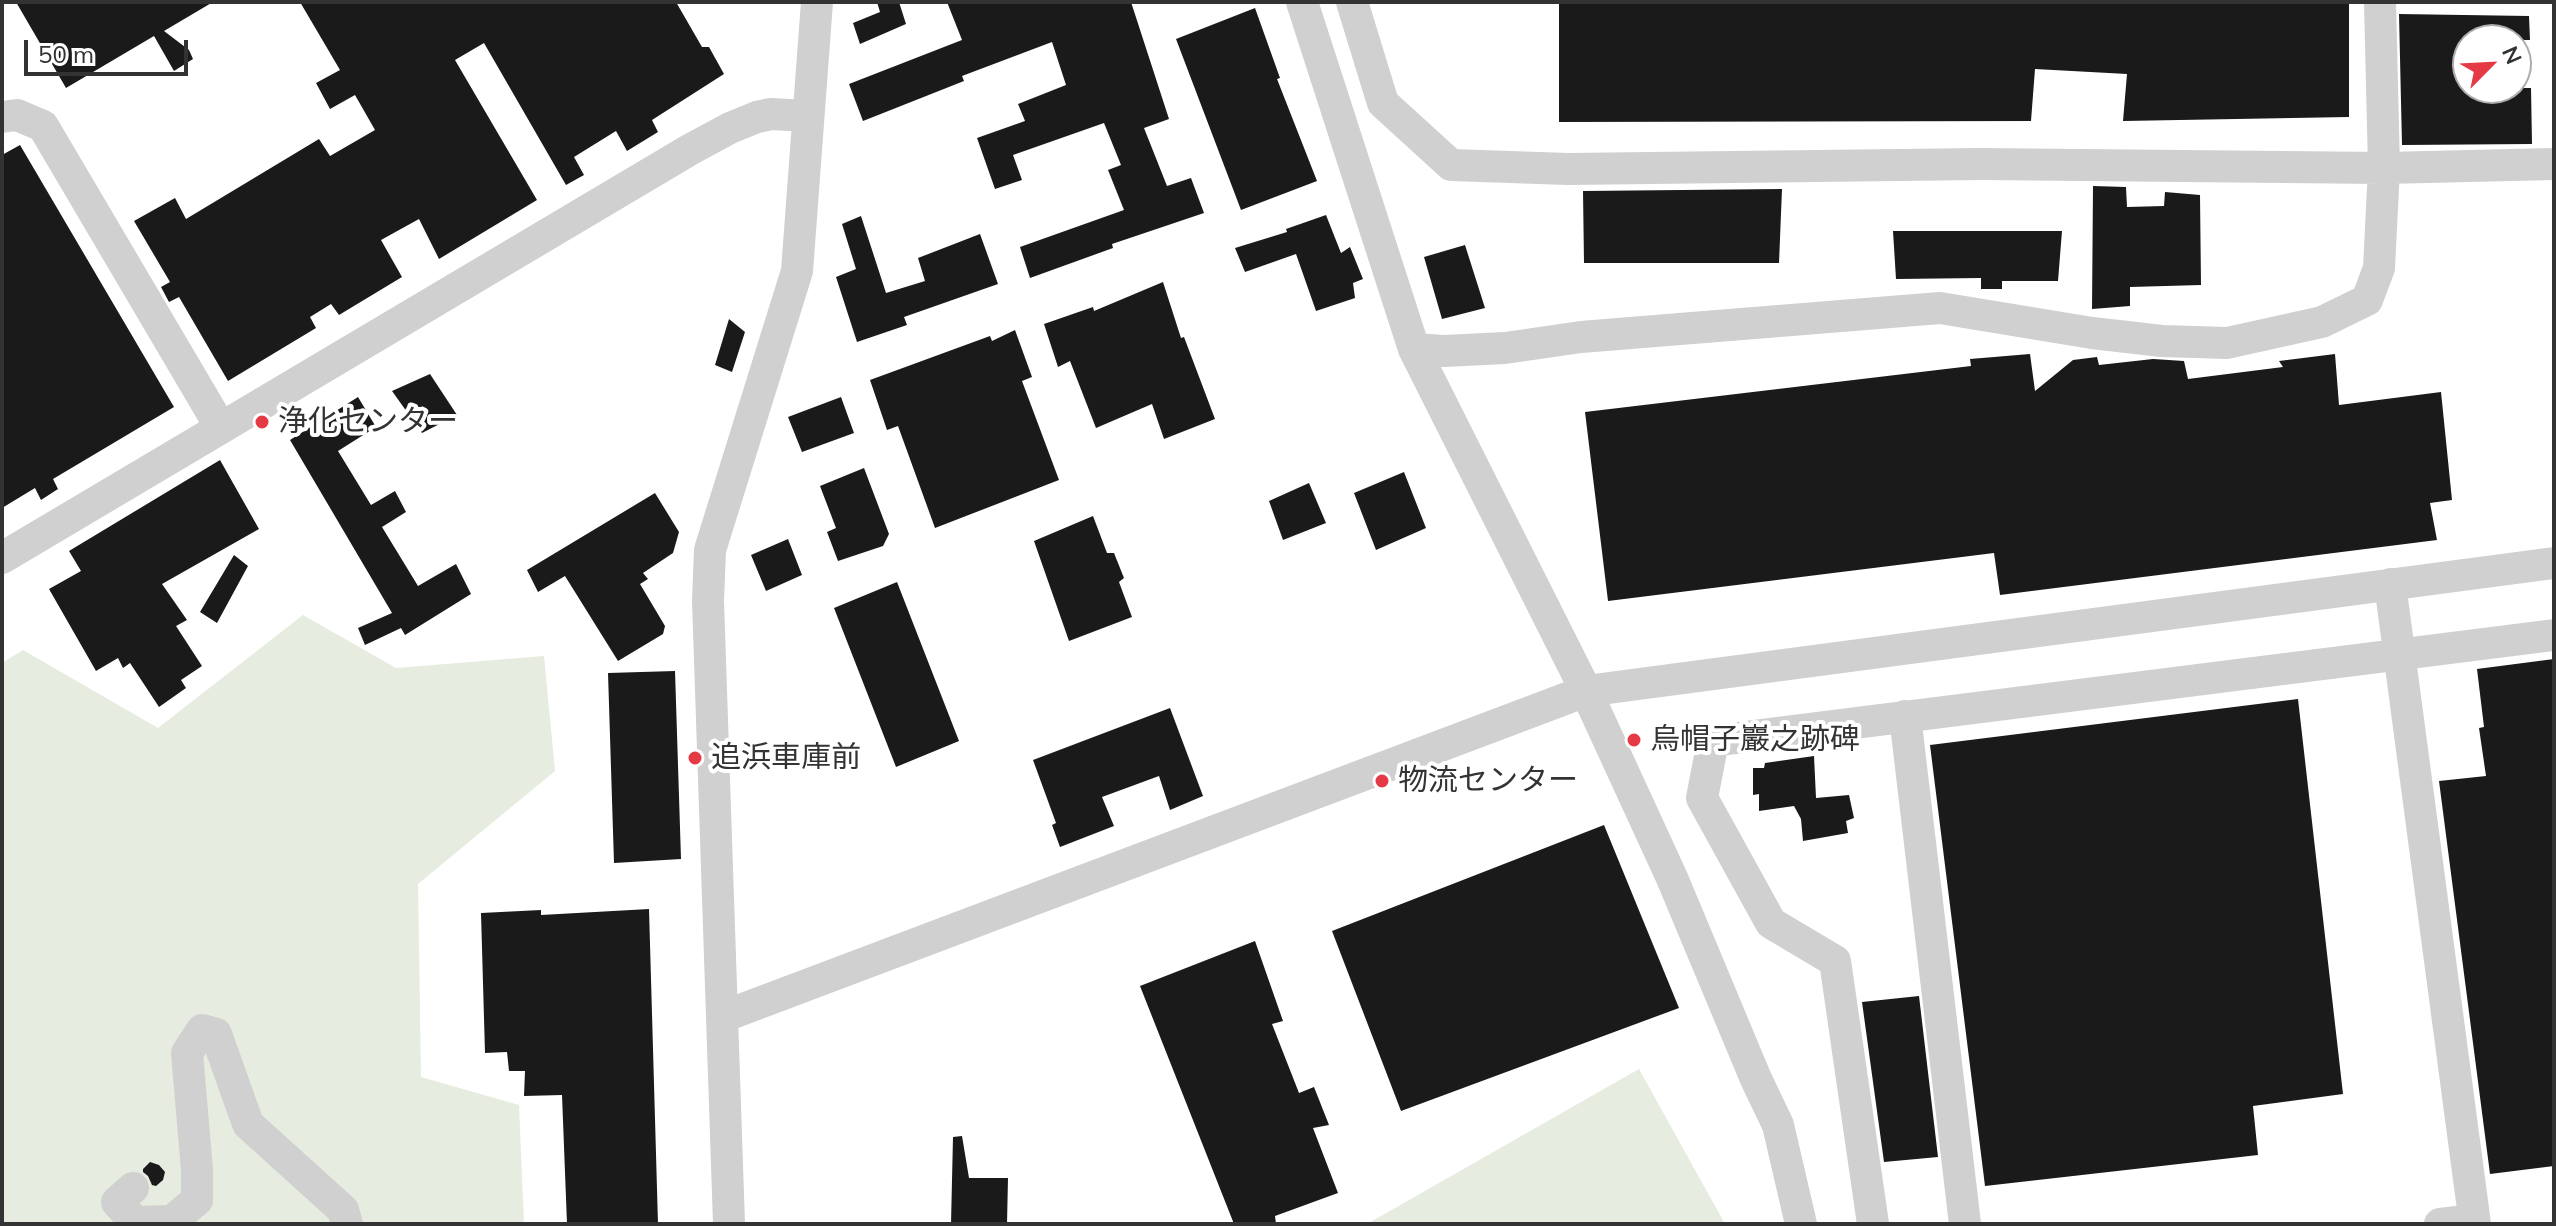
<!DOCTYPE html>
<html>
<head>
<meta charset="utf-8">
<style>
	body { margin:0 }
	#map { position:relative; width:2556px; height:1226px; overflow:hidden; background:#fff; font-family:Mulish,sans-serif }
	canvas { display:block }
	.frame { position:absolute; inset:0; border:4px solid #333; pointer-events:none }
	.north { position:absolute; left:2452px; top:24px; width:80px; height:80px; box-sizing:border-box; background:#fff; border:2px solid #adadad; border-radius:50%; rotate:66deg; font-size:22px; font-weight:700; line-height:32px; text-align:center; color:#333 }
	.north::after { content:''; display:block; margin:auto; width:28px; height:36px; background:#e63946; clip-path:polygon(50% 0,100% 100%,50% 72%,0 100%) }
	.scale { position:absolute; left:24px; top:40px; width:164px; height:36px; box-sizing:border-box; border:4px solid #333; border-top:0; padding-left:10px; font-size:24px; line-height:28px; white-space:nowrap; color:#333; -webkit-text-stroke:6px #fff; paint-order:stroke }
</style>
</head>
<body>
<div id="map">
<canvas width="2556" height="1226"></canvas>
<div class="frame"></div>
<div class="north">N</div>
<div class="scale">50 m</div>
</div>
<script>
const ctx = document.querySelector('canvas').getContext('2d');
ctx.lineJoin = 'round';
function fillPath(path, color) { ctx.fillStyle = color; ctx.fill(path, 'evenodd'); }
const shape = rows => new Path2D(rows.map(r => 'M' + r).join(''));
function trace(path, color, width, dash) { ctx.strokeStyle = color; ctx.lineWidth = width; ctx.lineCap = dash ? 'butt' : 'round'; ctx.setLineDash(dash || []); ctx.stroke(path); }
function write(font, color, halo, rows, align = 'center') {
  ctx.font = font + ' Mulish,"Noto Sans JP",sans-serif'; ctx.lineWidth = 8; ctx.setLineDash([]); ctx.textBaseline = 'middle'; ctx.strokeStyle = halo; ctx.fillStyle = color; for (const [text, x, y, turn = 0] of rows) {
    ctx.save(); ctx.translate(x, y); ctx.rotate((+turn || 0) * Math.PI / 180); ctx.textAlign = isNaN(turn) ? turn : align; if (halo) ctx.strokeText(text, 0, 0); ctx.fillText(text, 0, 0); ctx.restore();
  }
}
const green = shape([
	[303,615,396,668,544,656,555,771,418,884,421,1077,519,1105,524,1224,2,1224,2,663,23,650,158,728],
	[1639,1069,1725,1224,1367,1224]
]);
const building = shape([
	[16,2,213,2,164,31,189,50,193,59,174,71,154,36,66,88],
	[300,2,676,2,702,47,709,47,724,74,652,120,658,132,627,151,616,131,574,157,584,175,566,185,484,43,455,60,537,200,439,259,419,219,381,240,402,277,339,315,331,304,310,317,316,328,228,381,179,297,169,302,161,287,170,282,134,221,175,198,186,219,319,139,330,156,375,130,355,95,330,109,316,83,340,70],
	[877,2,899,2,906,24,860,44,853,23,880,12],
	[947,2,1131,2,1169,119,1144,128,1167,186,1191,178,1204,213,1112,244,1113,248,1030,278,1020,247,1124,210,1108,170,1121,165,1104,123,1013,155,1022,180,995,189,977,138,1025,121,1018,104,1066,85,1052,42,962,76,964,81,863,121,849,84,962,40],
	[1559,2,2349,2,2349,117,2123,121,2127,74,2035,69,2031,121,1559,122],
	[1255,8,1280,78,1277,79,1317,181,1241,210,1176,39],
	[2399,14,2529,16,2530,40,2468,40,2468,88,2531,88,2532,144,2402,145],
	[20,145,174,407,53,479,58,489,41,500,35,488,2,508,2,155],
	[2093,186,2126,187,2127,207,2164,206,2165,192,2200,195,2201,285,2130,287,2130,306,2092,309],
	[1782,189,1779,263,1584,263,1583,191],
	[1326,215,1341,253,1350,247,1363,279,1353,283,1355,298,1316,311,1296,254,1245,272,1235,248,1287,232,1286,229],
	[861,216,886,293,925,281,918,258,980,234,998,284,904,317,907,325,857,342,836,277,856,269,842,224],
	[1893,231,2062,231,2058,281,2002,281,2002,289,1981,289,1981,278,1896,279],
	[1465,245,1485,308,1442,319,1424,257],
	[1163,282,1181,338,1184,337,1215,419,1164,439,1152,404,1096,428,1070,361,1058,367,1044,324,1093,307,1094,311],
	[729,319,745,332,732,372,715,365],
	[1015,330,1032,377,1022,381,1059,480,935,528,898,426,887,430,870,380,990,336,992,341],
	[2030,354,2035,391,2073,360,2097,357,2099,365,2153,359,2184,361,2188,379,2283,367,2279,361,2335,354,2339,405,2441,392,2452,500,2430,503,2437,540,2000,595,1994,553,1608,601,1585,412,1971,366,1970,359],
	[430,374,457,415,422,433,392,391],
	[358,397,376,427,338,451,371,505,395,491,406,512,382,527,418,586,456,564,471,594,405,635,401,628,365,645,358,628,392,613,290,440],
	[841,397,854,433,802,452,788,417],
	[220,460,259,529,162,584,187,620,176,626,202,666,181,680,186,688,159,707,130,663,123,668,118,658,96,671,49,589,81,571,69,551],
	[864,468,889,534,883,546,838,561,827,532,836,528,820,486],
	[1404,472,1426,528,1376,550,1354,493],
	[1309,483,1326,523,1283,540,1269,501],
	[655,493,679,532,673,553,643,573,648,579,640,584,665,626,663,634,618,661,565,576,538,592,527,570],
	[1093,516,1107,553,1114,553,1124,578,1119,582,1132,617,1069,641,1034,541],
	[788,539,802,575,766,591,751,555],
	[234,555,248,566,217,623,200,612],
	[897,582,959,741,896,767,834,608],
	[2554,659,2554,1166,2490,1174,2439,781,2486,776,2479,728,2484,727,2477,669],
	[675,671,681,859,614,863,608,673],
	[2298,699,2343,1094,2253,1106,2258,1155,1985,1186,1930,745],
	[1170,708,1203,796,1170,810,1159,776,1102,797,1114,826,1060,847,1052,825,1056,823,1033,760],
	[1814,756,1816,798,1849,795,1854,818,1846,821,1848,833,1803,841,1801,819,1794,806,1759,811,1759,794,1753,795,1753,768,1764,768,1765,763],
	[1604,825,1679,1008,1401,1111,1332,931],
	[649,909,658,1224,567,1224,562,1095,524,1096,525,1071,509,1071,507,1052,485,1053,481,913,541,910,541,915],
	[1255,941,1283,1021,1272,1024,1299,1093,1314,1087,1329,1125,1313,1128,1338,1193,1275,1216,1276,1224,1234,1224,1140,986],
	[1919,996,1938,1157,1884,1162,1862,1002],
	[962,1136,969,1178,1008,1178,1007,1224,951,1224,953,1137],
	[150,1162,159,1165,165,1172,163,1180,156,1186,152,1185,148,1176,143,1172,143,1169]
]);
const minor = shape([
	[1302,2,1414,349,1586,691,1672,878,1756,1079,1778,1125,1801,1224],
	[1352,2,1383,103,1451,165,1568,169,1981,164,2384,168,2554,164],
	[2,117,17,115,43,126,221,428],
	[1414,349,1444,351,1505,348,1581,337,1940,308,2092,333,2162,341,2227,343,2322,322,2367,300,2379,268,2384,168,2380,2],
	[2,558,691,149,730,128,757,117,771,114,808,116],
	[2390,584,2475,1224],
	[1905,716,1965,1224],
	[722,1017,1586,691,2554,563],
	[133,1188,117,1202,135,1222,172,1221,197,1200,197,1170,187,1053,202,1030,216,1034,248,1124,343,1210,347,1224],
	[729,1224,708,601,710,550,797,271,817,2],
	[1873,1224,1835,961,1771,923,1702,798,1713,741,2554,635],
	[2440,1224,2474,1220]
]);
const markers = [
	[262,422,8,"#e63946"],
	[1634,740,8,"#e63946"],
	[695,758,8,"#e63946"],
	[1382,781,8,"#e63946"]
];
const poiNames = [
	["浄化センター",278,422],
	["烏帽子巖之跡碑",1650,740],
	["追浜車庫前",711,758],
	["物流センター",1398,781]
];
fillPath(green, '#e6ecdf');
fillPath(building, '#1a1a1a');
trace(minor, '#d0d0d0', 32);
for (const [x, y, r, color] of markers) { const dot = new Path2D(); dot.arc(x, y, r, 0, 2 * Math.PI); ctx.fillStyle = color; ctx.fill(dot); trace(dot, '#fff', 3); }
write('30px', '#333', '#fff', poiNames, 'left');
</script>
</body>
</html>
